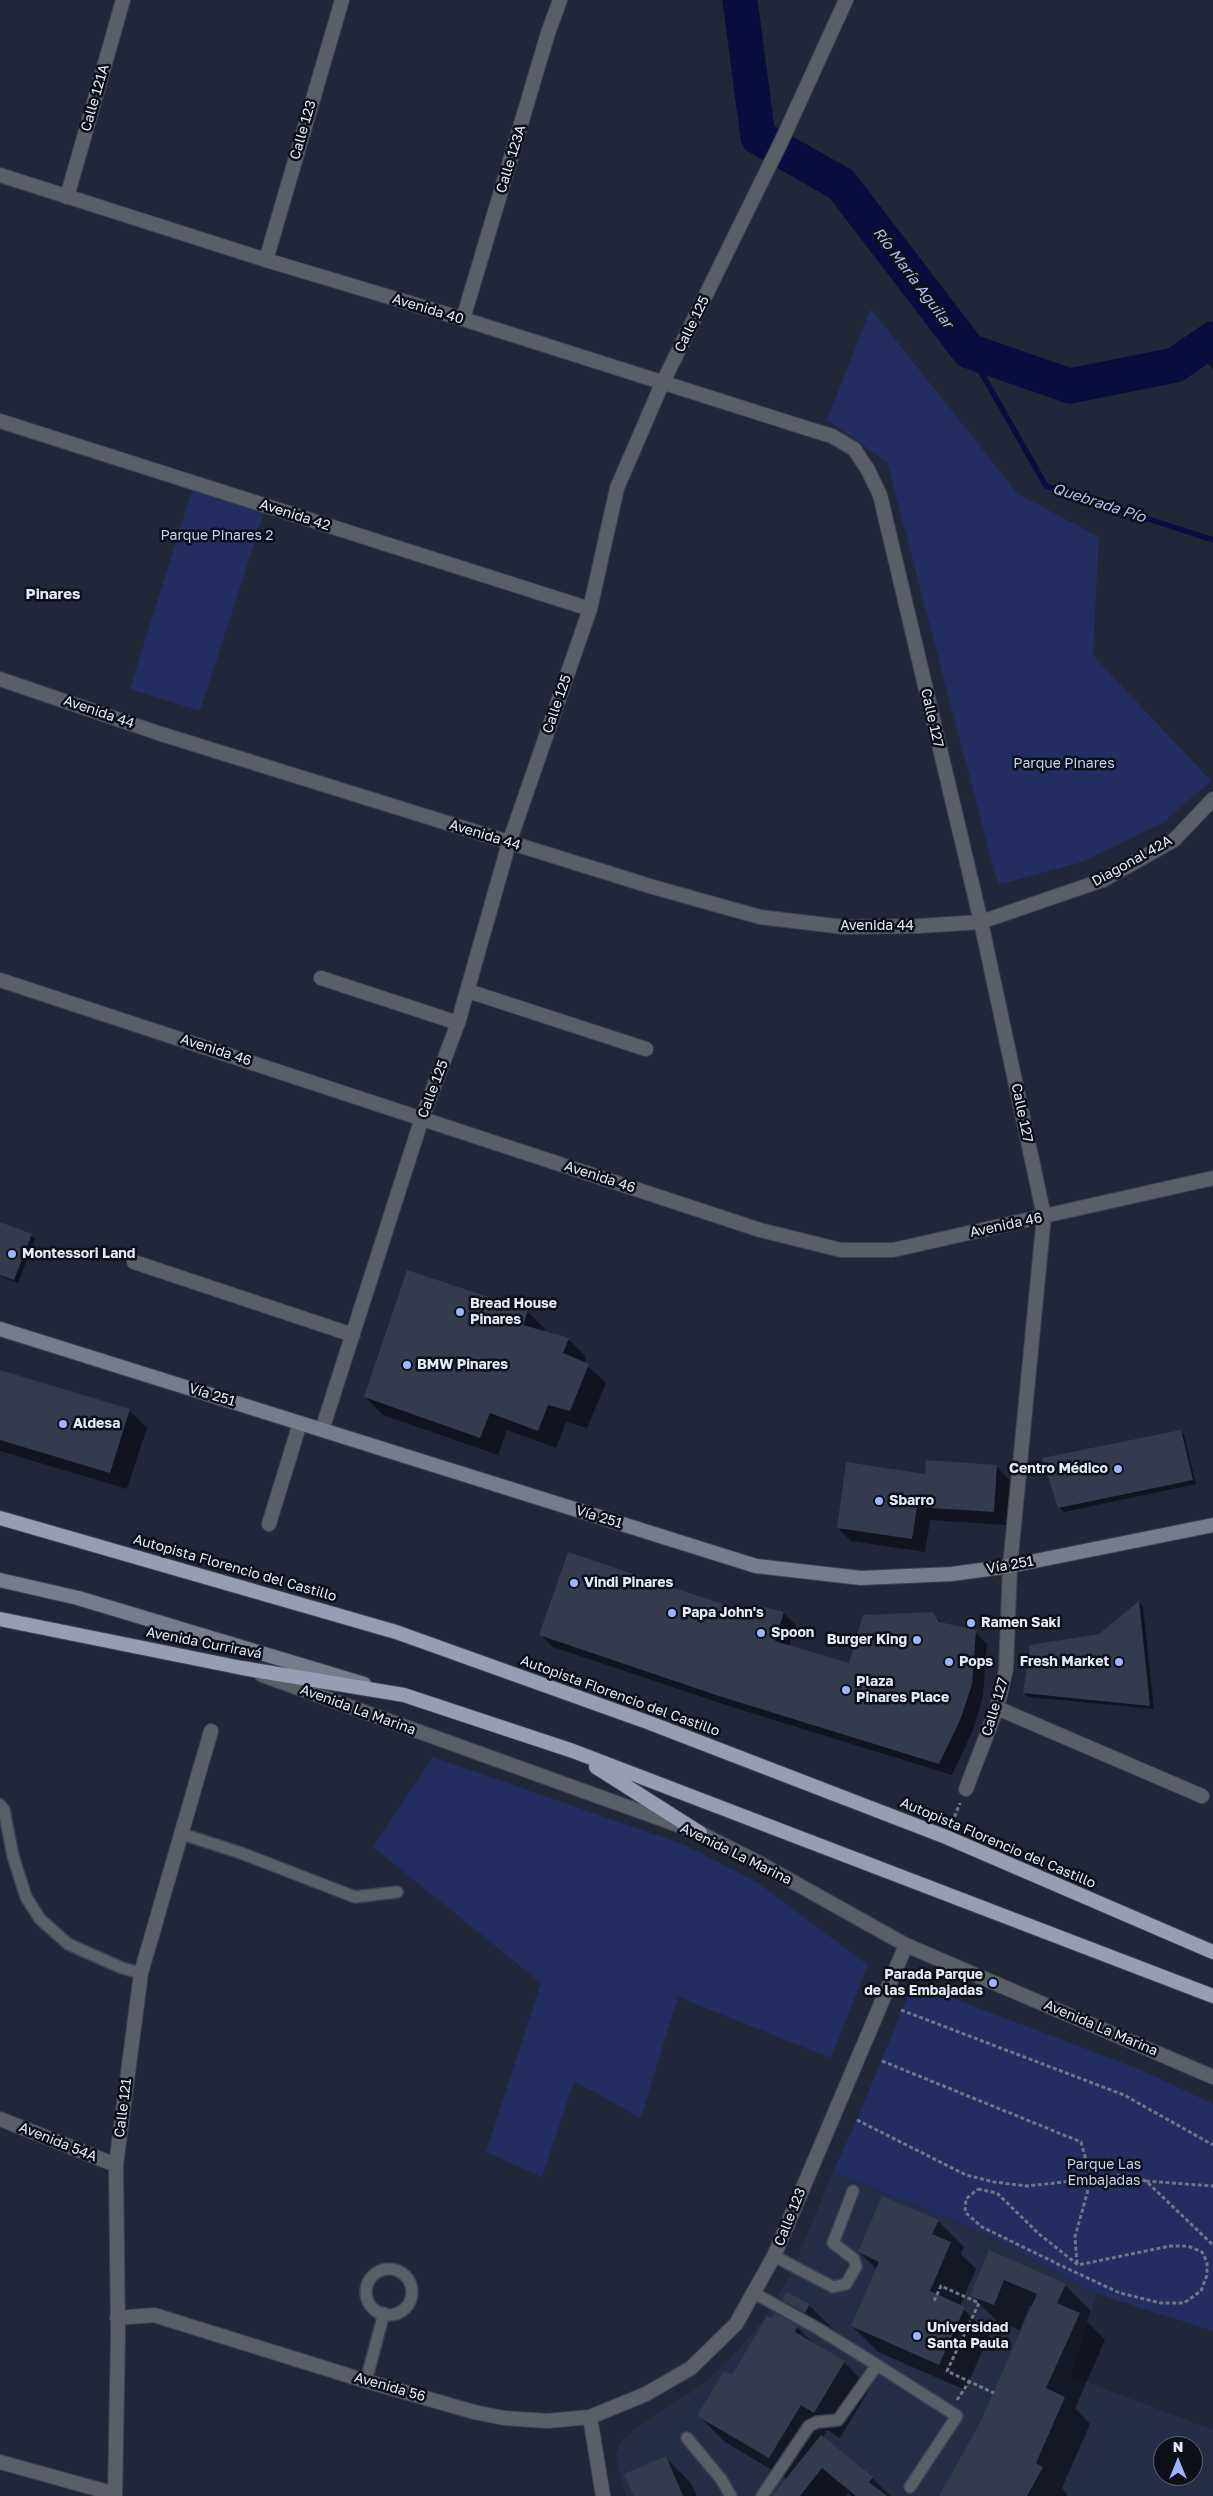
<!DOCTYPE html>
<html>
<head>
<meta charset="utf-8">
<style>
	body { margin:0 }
	#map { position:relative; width:1213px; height:2496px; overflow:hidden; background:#212639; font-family:"Golos Text",sans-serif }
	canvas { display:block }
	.north { position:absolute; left:1153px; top:2436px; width:50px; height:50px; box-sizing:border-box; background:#0d1018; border:1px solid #636771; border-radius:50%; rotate:0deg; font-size:14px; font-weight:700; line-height:20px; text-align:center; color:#e5e9f6 }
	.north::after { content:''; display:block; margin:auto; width:18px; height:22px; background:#9eb4fd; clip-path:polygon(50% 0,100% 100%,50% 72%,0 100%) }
</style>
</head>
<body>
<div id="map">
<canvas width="1213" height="2496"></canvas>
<div class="north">N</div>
</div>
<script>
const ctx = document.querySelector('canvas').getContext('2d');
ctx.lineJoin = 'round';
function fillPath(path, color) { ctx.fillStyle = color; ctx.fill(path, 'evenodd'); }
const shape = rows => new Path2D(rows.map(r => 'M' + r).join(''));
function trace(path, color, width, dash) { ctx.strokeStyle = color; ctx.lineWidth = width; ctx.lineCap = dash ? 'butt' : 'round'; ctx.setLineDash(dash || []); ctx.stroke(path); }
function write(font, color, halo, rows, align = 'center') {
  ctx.font = font + ' "Golos Text",sans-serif'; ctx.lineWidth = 5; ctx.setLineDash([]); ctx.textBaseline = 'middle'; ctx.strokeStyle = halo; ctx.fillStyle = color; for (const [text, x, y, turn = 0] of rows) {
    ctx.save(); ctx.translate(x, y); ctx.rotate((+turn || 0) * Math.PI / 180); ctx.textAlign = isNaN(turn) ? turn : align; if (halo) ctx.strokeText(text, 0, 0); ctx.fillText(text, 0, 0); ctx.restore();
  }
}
const built = shape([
	[833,2172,984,2233,1097,2294,1071,2376,1213,2430,1213,2496,856,2496,822,2469,800,2496,626,2496,616,2456,620,2443,635,2429,705,2383,730,2359,768,2314,790,2276],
	[1163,2446,1193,2446,1193,2476,1163,2476]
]);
const green = shape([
	[871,309,1018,494,1099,537,1093,655,1211,781,1164,822,1082,862,998,885,887,462,827,420],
	[194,484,266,507,200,711,130,689],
	[433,1757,685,1845,757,1882,868,1965,831,2058,678,1997,641,2118,574,2081,542,2177,486,2152,541,1983,373,1847],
	[913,1983,1144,2071,1213,2104,1213,2331,1097,2294,984,2233,833,2172,857,2120]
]);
const shadow = shape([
	[1213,359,1213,369,1207,363],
	[0,1224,31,1235,35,1239,18,1283,0,1276],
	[527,1311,545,1329,544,1332,568,1339,586,1357,584,1363,606,1383,587,1428,566,1422,556,1448,507,1430,498,1455,383,1415,365,1397],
	[0,1371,129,1410,147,1428,127,1489,0,1451],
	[1180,1431,1184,1435,1196,1484,1064,1512,1060,1508,1044,1459],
	[996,1466,1010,1480,1006,1525,930,1520,925,1552,851,1541,838,1528,927,1475],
	[1139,1603,1143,1606,1154,1709,1028,1697,1024,1693],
	[784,1613,796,1625,789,1646,850,1664,933,1614,943,1624,975,1632,987,1644,983,1696,973,1730,952,1775,732,1707,553,1647,541,1635],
	[938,2221,964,2247,961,2254,976,2269,960,2306,990,2334,965,2390,878,2352,852,2326,877,2270,859,2252],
	[990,2252,1065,2285,1091,2311,1087,2322,1105,2340,1075,2408,1090,2424,1062,2488,1068,2496,940,2496,981,2424,1033,2307,1030,2305,1020,2330,997,2321,971,2295],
	[784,2300,809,2305,835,2331,831,2338,810,2326],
	[797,2327,816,2346,844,2362,870,2388,840,2438,827,2430,823,2438,872,2478,891,2496,852,2496,848,2493,846,2496,773,2496,787,2479,725,2442,699,2416,732,2377],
	[665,2457,691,2483,697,2496,635,2496]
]);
const stream = shape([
	[969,351,1046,486,1213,540]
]);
const river = shape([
	[740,0,758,137,841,184,969,351,1070,386,1175,365,1213,339]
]);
const building = shape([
	[0,1222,32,1234,14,1280,0,1275],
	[407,1270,528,1310,523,1325,569,1338,563,1353,589,1364,570,1411,548,1405,538,1431,490,1413,480,1438,364,1397],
	[0,1370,130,1409,110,1473,0,1440],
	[1181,1430,1193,1480,1058,1508,1042,1458],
	[926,1460,997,1465,994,1512,917,1507,912,1539,837,1528,846,1462,925,1474],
	[568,1552,749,1613,752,1604,784,1612,775,1641,849,1663,863,1615,933,1612,939,1622,976,1630,972,1684,961,1718,939,1764,719,1696,539,1635],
	[1139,1601,1150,1706,1023,1693,1030,1645,1099,1634],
	[882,2196,939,2220,932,2234,951,2242,930,2291,965,2307,939,2365,851,2326,879,2262,858,2252],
	[989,2250,1066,2284,1057,2303,1080,2313,1046,2388,1065,2397,1036,2463,1043,2467,1027,2496,939,2496,980,2423,1037,2294,1004,2280,994,2305,970,2296],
	[787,2292,810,2304,805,2313,782,2300],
	[775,2313,798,2326,795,2332,845,2361,814,2413,801,2405,769,2458,697,2416,724,2371,732,2375,767,2316,772,2318],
	[821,2435,873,2477,869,2482,887,2496,856,2496,822,2468,800,2496,772,2496],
	[666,2456,683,2496,634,2496,624,2474]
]);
const path = shape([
	[952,1823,960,1803],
	[901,2010,1124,2095,1213,2145],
	[882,2061,1081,2142,1091,2179,1123,2175,1146,2181,1213,2245],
	[857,2120,966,2175,994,2182,1027,2186,1091,2179,1075,2237,1077,2264],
	[1146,2181,1213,2186],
	[978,2189,997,2193,1038,2233,1078,2265,1170,2246,1188,2246,1202,2252,1207,2262,1207,2275,1201,2291,1184,2303,1161,2303,1120,2293,1062,2266,982,2227,965,2212,966,2199,978,2189],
	[934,2301,941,2286,979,2303,947,2371,994,2393],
	[957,2400,969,2382]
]);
const service = shape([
	[0,1805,4,1810,13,1856,26,1897,40,1919,68,1944,122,1968,141,1973],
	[182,1834,241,1853,355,1897,397,1892],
	[774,2256,833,2287,846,2284,856,2267,854,2259,833,2243,853,2191],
	'366 2292a23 23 0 1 1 46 0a23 23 0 1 1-46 0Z',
	[754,2293,817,2328,877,2365,838,2420,817,2422,809,2426,762,2496],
	[877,2365,957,2416,910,2487],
	[366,2381,384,2313],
	[687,2438,721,2479,731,2496]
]);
const minor = shape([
	[0,175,266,260,463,319,809,429,832,436,854,449,868,470,880,495,981,922,1044,1216,1010,1566,1006,1669,997,1708,966,1789],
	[67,197,123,0],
	[266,260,342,0],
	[463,319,548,33,560,0],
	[0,421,590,609],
	[0,679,158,733,653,887,760,917,844,927,919,926,981,922,1103,880,1174,840,1213,799],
	[321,978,458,1023],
	[0,980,760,1230,841,1250,893,1250,1213,1178],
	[468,991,646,1049],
	[134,1262,353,1335],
	[322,1430,422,1118,458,1023,509,843,590,609,617,488,662,384,782,140,846,0],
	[269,1524,300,1423],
	[997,1708,1202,1796],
	[0,2119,116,2165],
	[117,2318,154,2315,366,2381,474,2412,504,2418,547,2421,590,2417,646,2394,691,2368,736,2324,774,2256,906,1945],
	[590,2417,603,2496],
	[0,2462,115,2494],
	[115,2496,118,2335,116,2165,141,1973,211,1731]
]);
const tertiary = shape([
	[262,1675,700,1833,761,1864,906,1945,1213,2077]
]);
const secondary = shape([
	[0,1329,756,1566,861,1578,952,1574,1010,1566,1213,1525],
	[0,1580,78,1598,364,1684]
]);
const trunk = shape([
	[0,1518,396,1632,650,1723,946,1837,1213,1952],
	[0,1619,242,1668,404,1695,573,1751,1213,1996],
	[596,1767,700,1833]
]);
const markers = [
	[12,1254,5,"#9eb4fd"],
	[460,1312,5,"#9eb4fd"],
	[407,1365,5,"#9eb4fd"],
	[63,1424,5,"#9eb4fd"],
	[1118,1469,5,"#9eb4fd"],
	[879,1501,5,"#9eb4fd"],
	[574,1583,5,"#9eb4fd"],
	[672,1613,5,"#9eb4fd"],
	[971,1623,5,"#9eb4fd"],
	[761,1633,5,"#9eb4fd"],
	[917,1640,5,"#9eb4fd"],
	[949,1662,5,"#9eb4fd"],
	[1119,1662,5,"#9eb4fd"],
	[846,1690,5,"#9eb4fd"],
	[993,1983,5,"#9eb4fd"],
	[917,2336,5,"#9eb4fd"]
];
const streetNames = [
	["Calle 121A",95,98,-74],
	["Calle 123",303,130,-74],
	["Calle 123A",511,159,-73],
	["Avenida 40",428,309,17],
	["Calle 125",692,324,-64],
	["Avenida 42",295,515,18],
	["Calle 125",557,704,-71],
	["Avenida 44",99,712,19],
	["Calle 127",932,718,77],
	["Avenida 44",485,835,17],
	["Diagonal 42A",1132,861,-29],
	["Avenida 44",877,926],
	["Avenida 46",216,1050,18],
	["Calle 125",433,1089,-69],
	["Calle 127",1022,1113,78],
	["Avenida 46",600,1177,18],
	["Avenida 46",1006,1225,-12],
	["Vía 251",212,1395,17],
	["Vía 251",599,1517,17],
	["Vía 251",1010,1565,-10],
	["Autopista Florencio del Castillo",235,1568,16],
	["Avenida Curriravá",204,1643,11],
	["Autopista Florencio del Castillo",620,1696,20],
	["Calle 127",995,1707,-73],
	["Avenida La Marina",358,1710,20],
	["Autopista Florencio del Castillo",998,1843,23],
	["Avenida La Marina",736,1854,26],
	["Avenida La Marina",1101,2028,23],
	["Calle 121",123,2108,-83],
	["Avenida 54A",58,2142,22],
	["Calle 123",790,2217,-68],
	["Avenida 56",390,2387,16]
];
const parkNames = [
	["Parque Pinares 2",217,536],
	["Parque Pinares",1064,764],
	["Parque Las",1104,2165],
	["Embajadas",1104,2181]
];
const poiNames = [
	["Montessori Land",22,1254],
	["Bread House",470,1304],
	["Pinares",470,1320],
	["BMW Pinares",417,1365],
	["Aldesa",73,1424],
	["Centro Médico",1108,1469,"right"],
	["Sbarro",889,1501],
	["Vindi Pinares",584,1583],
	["Papa John's",682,1613],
	["Ramen Saki",981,1623],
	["Spoon",771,1633],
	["Burger King",907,1640,"right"],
	["Pops",959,1662],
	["Fresh Market",1109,1662,"right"],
	["Plaza",856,1682],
	["Pinares Place",856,1698],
	["Parada Parque",983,1975,"right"],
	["de las Embajadas",983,1991,"right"],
	["Universidad",927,2328],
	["Santa Paula",927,2344]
];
const waterNames = [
	["Río María Aguilar",913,278,53],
	["Quebrada Pío",1099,503,18]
];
const neighbourhoodNames = [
	["Pinares",53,594]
];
fillPath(built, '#262d46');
fillPath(green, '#232d5f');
fillPath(shadow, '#0007');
trace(stream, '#090d3d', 5.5);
trace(river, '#090d3d', 35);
fillPath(building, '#353b4f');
trace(service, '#3c4153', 14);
trace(minor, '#3c4153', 16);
trace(tertiary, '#3c4153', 16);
trace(secondary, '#3c4153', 16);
trace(trunk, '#3c4153', 16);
trace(path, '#717586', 3, [4, 2.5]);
trace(service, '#5a5e67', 11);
trace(minor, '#5a5e67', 14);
trace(tertiary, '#5a5e67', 14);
trace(secondary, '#777c8b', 14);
trace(trunk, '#979eb4', 14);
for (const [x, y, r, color] of markers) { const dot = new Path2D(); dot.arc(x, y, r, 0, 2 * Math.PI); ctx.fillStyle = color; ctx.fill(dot); trace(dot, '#0d1018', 2); }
write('14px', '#e5e9f6', '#0d1018', streetNames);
write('14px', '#c7d2f3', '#0d1018', parkNames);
write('bold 14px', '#e5e9f6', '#0d1018', poiNames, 'left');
write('italic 15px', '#afbff0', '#0d1018', waterNames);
write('bold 15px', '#e5e9f6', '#0d1018', neighbourhoodNames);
</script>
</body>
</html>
